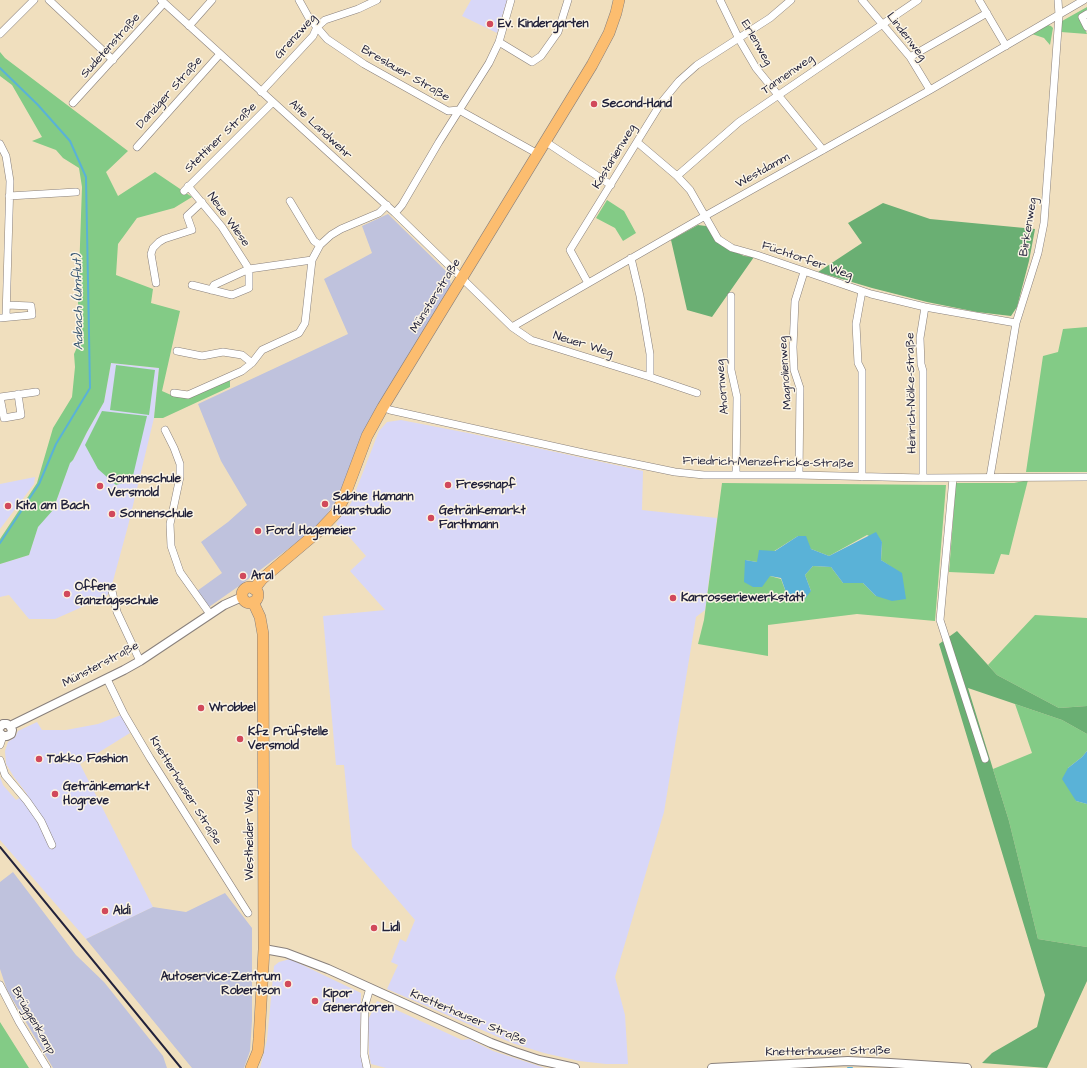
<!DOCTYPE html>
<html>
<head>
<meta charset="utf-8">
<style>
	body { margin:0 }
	canvas { display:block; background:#f0dfbe }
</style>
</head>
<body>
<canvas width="1087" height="1068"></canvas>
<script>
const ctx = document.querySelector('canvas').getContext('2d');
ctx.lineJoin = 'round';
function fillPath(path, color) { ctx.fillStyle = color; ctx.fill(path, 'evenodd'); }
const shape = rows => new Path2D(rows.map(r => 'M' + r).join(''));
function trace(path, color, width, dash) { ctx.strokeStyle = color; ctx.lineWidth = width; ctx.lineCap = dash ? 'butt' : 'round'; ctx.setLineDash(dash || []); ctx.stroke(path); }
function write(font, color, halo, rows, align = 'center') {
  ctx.font = font + ' "Architects Daughter",sans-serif'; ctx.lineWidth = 3; ctx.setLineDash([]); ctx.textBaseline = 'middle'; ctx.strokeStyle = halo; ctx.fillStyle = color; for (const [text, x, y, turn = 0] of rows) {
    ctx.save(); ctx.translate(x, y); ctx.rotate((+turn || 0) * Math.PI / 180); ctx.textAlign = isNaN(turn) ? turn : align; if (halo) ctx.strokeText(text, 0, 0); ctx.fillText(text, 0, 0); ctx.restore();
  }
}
const built = shape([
	[471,0,507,0,497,33,462,16],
	[111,363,159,368,154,418,128,526,110,592,99,605,89,604,55,619,29,619,9,595,0,597,0,564,29,555,38,526,53,510,70,462,73,460,87,432,104,402],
	[401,420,468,433,643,471,642,510,717,518,705,610,696,617,664,812,615,977,625,1015,628,1064,606,1064,579,1061,544,1053,512,1043,387,989,398,965,391,962,400,939,406,942,415,920,352,847,344,765,336,765,323,616,385,610,350,571,366,556,344,531,336,524,351,503,379,431,387,422],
	[35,477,34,484,0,529,0,484],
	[121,715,130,733,80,764,153,907,86,939,0,840,0,777,3,785,16,800,27,794,14,777,6,764,5,751,8,742,15,737,18,731,37,722,42,730,66,730,98,724],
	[290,959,361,993,360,1053,363,1068,260,1068,267,1040,274,966,279,962],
	[377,1001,462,1040,469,1039,493,1051,545,1068,386,1068,371,1064,369,1054,368,1020]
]);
const industrial = shape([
	[388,214,449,274,451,286,364,434,336,502,317,527,239,586,209,607,197,591,222,573,201,542,228,522,247,505,221,461,198,404,348,334,324,279,372,253,362,226],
	[13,872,76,955,104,982,163,1056,167,1068,53,1068,7,990,0,969,0,882],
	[225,893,252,928,252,1021,250,1051,244,1068,192,1068,86,939,153,907,186,912]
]);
const green = shape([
	[1087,7,1087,11,1079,16,1087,34,1061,32,1062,21],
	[1048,25,1051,26,1053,28,1050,45,1044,38,1032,34],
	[0,52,5,58,128,151,106,172,118,196,155,172,192,197,174,208,137,218,118,244,116,275,153,289,151,303,180,311,162,391,171,395,188,397,230,379,230,387,163,418,154,418,159,368,111,363,104,402,87,432,73,460,70,463,53,510,38,527,29,555,0,564,0,539,37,483,53,428,72,397,75,367,74,354,80,341,78,302,82,187,79,168,63,158,56,150,32,141,42,137,12,85,0,76],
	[607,200,624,211,636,233,623,241,615,228,596,218],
	[1087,327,1087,472,1026,472,1043,356,1058,352,1063,329],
	[116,365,155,370,149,415,110,410],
	[102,411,147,416,132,480,116,485,98,469,85,445],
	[1028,480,1009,555,1001,554,994,574,949,572,956,483,1014,483],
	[722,483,946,485,935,621,857,614,768,625,768,656,698,644,704,620],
	[867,535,882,542,881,560,890,566,876,596,863,583,843,583,831,567,813,566,805,575,811,591,787,595,781,579,770,576,745,560,757,562,798,536,811,549,829,556],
	[1035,615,1087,618,1087,706,1059,708,997,675,988,665],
	[1015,704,1062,720,1087,734,1087,751,1082,757,1068,768,1076,801,1087,804,1087,947,1038,939,1009,821,993,769,1032,753],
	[0,1021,0,1022,29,1068,0,1068]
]);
const forest = shape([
	[883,203,930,219,1035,229,1029,261,1017,307,1011,316,977,312,927,302,872,288,818,272,862,243,848,223],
	[698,225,706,226,721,245,744,256,754,257,712,317,687,310,671,240],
	[957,631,997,675,1059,708,1087,706,1087,734,1062,720,968,688,1009,821,1038,939,1087,947,1087,981,1047,1068,982,1063,992,1053,1037,1027,1045,995,939,644]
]);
const water = shape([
	[876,532,882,542,881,560,902,573,906,599,892,601,876,596,863,583,843,583,831,567,813,566,805,575,811,591,804,600,787,595,781,578,770,576,762,587,753,587,744,582,745,560,757,562,759,550,775,551,798,536,806,536,811,549,829,556],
	[1087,751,1087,804,1076,801,1062,779,1068,768,1082,757]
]);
const stream = shape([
	[0,68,38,105,70,141,86,177,90,388,56,444,39,484,0,543],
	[848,1068,852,1068]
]);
const minor = shape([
	[49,0,113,60],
	[161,0,395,213,512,327,705,216,930,90,1084,0],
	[299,0,309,18,327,39,364,64,448,111,459,110,538,154],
	[720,0,739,39,756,68,823,150],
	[862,0,910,57,930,90],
	[979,0,1006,46],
	[1087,14,1082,17,1087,27],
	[189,26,212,0],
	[0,34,34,0],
	[499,42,532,62,541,56,558,32,568,0],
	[910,57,987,13],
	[261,92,313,36,317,27,325,20,358,9,377,0],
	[73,103,164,3],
	[546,142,611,185],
	[637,142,677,176,690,190,718,239,732,248,757,255,871,294,925,307,1016,323],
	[0,144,6,156,10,181,6,317],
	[137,147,220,54],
	[677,176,739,122,918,0],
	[188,186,222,227,249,269,312,260],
	[184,191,273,102],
	[9,196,76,192],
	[290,201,314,241,320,245],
	[395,213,402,205,439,142,489,63,499,42,511,0],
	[156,283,151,254,153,248,159,242,164,239,192,230,187,216,202,202],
	[588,283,570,250,661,103,679,81,697,65,770,18,791,0],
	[192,285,232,295,249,288,249,269,214,285,211,290],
	[731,296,731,370,737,397,736,475],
	[0,318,32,315,31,306,7,305],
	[512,327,531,340,650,377,650,354,640,296,631,258],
	[177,351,202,356,223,352,242,355,252,363,262,350,299,333,305,323,312,260,320,245,331,235,341,229,379,213,387,205],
	[650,377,697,393],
	[174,393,188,395,242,371,252,363],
	[0,397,4,418,21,415,18,394],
	[0,397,36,392],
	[383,407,390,410,588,454,675,472,704,475,799,475,923,478,1087,477],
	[165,430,174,448,180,464,180,477,170,524,171,546,180,572,210,614],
	[799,475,800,388,794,370,793,347,795,301,804,272],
	[862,477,862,371,858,363,856,324,862,291],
	[990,477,1016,323,1038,253,1044,223,1059,15,1058,0],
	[923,478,923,371,921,364,920,338,925,307],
	[953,478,940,620,985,759],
	[112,591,117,612,140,661],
	[107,679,124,714,150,758,248,913],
	[0,745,3,736],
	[0,760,5,775,27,801,41,821,52,845],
	[0,985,19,1022,47,1068],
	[367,1068,364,1054,365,1005,370,988]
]);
const tertiary = shape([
	[10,726,124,670,140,661,224,605,242,597],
	[0,727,3,724,7,724,10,726,12,730,11,734,7,736,3,736,0,733],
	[264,949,286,953,328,969,491,1043,515,1052,539,1060,575,1068],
	[712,1068,848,1061,890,1063,967,1068]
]);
const primary = shape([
	'242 595a8 8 0 1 1 16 0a8 8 0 1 1-16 0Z',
	[254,589,262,579,320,530,336,513,343,500,367,436,383,407,592,65,609,33,616,13,619,0],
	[251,1068,258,1051,259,1039,264,949,263,634,260,617,253,602]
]);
const rail = shape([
	[0,847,181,1068]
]);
const markers = [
	[490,24,4,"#d1495b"],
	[594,104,4,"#d1495b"],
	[448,485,4,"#d1495b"],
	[100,486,4,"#d1495b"],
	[325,504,4,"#d1495b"],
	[8,506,4,"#d1495b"],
	[112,514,4,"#d1495b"],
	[431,518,4,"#d1495b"],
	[258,531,4,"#d1495b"],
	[243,576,4,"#d1495b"],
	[67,594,4,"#d1495b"],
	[673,598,4,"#d1495b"],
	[201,708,4,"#d1495b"],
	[240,739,4,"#d1495b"],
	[39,759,4,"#d1495b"],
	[55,794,4,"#d1495b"],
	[105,911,4,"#d1495b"],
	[374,928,4,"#d1495b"],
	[288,984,4,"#d1495b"],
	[315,1001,4,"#d1495b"]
];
const poiNames = [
	["Ev. Kindergarten",498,24],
	["Second-Hand",602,104],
	["Sonnenschule",108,479],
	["Versmold",108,493],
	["Fressnapf",456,485],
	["Sabine Hamann",333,497],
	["Haarstudio",333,511],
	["Kita am Bach",16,506],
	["Getränkemarkt",439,511],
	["Farthmann",439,525],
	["Sonnenschule",120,514],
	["Ford Hagemeier",266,531],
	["Aral",251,576],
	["Offene",75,587],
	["Ganztagsschule",75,601],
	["Karrosseriewerkstatt",681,598],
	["Wrobbel",209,708],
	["Kfz Prüfstelle",248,732],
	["Versmold",248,746],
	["Takko Fashion",47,759],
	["Getränkemarkt",63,787],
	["Hogreve",63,801],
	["Aldi",113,911],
	["Lidl",382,928],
	["Autoservice-Zentrum",280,977,"right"],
	["Robertson",280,991,"right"],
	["Kipor",323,994],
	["Generatoren",323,1008]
];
const streetNames = [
	["Grenzweg",296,37,-48],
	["Lindenweg",906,37,52],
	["Erlenweg",756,43,60],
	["Sudetenstraße",111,46,-48],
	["Breslauer Straße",405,74,30],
	["Tannenweg",788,75,-35],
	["Danziger Straße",170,93,-48],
	["Alte Landwehr",320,130,43],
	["Stettiner Straße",221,138,-44],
	["Kastanienweg",615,157,-59],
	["Westdamm",763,171,-29],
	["Neue Wiese",228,220,54],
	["Birkenweg",1029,227,-81],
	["Füchtorfer Weg",807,261,19],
	["Münsterstraße",436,296,-58],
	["Neuer Weg",583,345,17],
	["Magnolienweg",786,373,-94],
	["Ahornweg",723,387,-95],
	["Heinrich-Nölke-Straße",912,393,-91],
	["Friedrich-Menzefricke-Straße",768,463,1],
	["Münsterstraße",101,665,-28],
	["Knetterhauser Straße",185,791,58],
	["Westheider Weg",250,835,-90],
	["Knetterhauser Straße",468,1018,23],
	["Brüggenkamp",33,1021,60],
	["Knetterhauser Straße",828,1052,-1]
];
const waterNames = [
	["Aabach (Umflut)",79,302,-91]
];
fillPath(built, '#d8d7f8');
fillPath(industrial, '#bfc2dd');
fillPath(green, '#83cb86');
fillPath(forest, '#6aaf73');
fillPath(water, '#5ab2d7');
trace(stream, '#5ab2d7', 2);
trace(minor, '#89807c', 8);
trace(tertiary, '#89807c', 10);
trace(primary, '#89807c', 12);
trace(minor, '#fff', 7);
trace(tertiary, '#fff', 8);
trace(primary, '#fcbd6f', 11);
trace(rail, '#22223b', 2);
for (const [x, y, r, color] of markers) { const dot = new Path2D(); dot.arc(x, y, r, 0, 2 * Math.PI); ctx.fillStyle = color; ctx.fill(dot); trace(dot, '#fcf5e5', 1.5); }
write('bold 12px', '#22223b', '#fcf5e5', poiNames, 'left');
write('12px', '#22223b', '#fcf5e5', streetNames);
write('italic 13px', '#365472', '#fcf5e5', waterNames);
</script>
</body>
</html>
